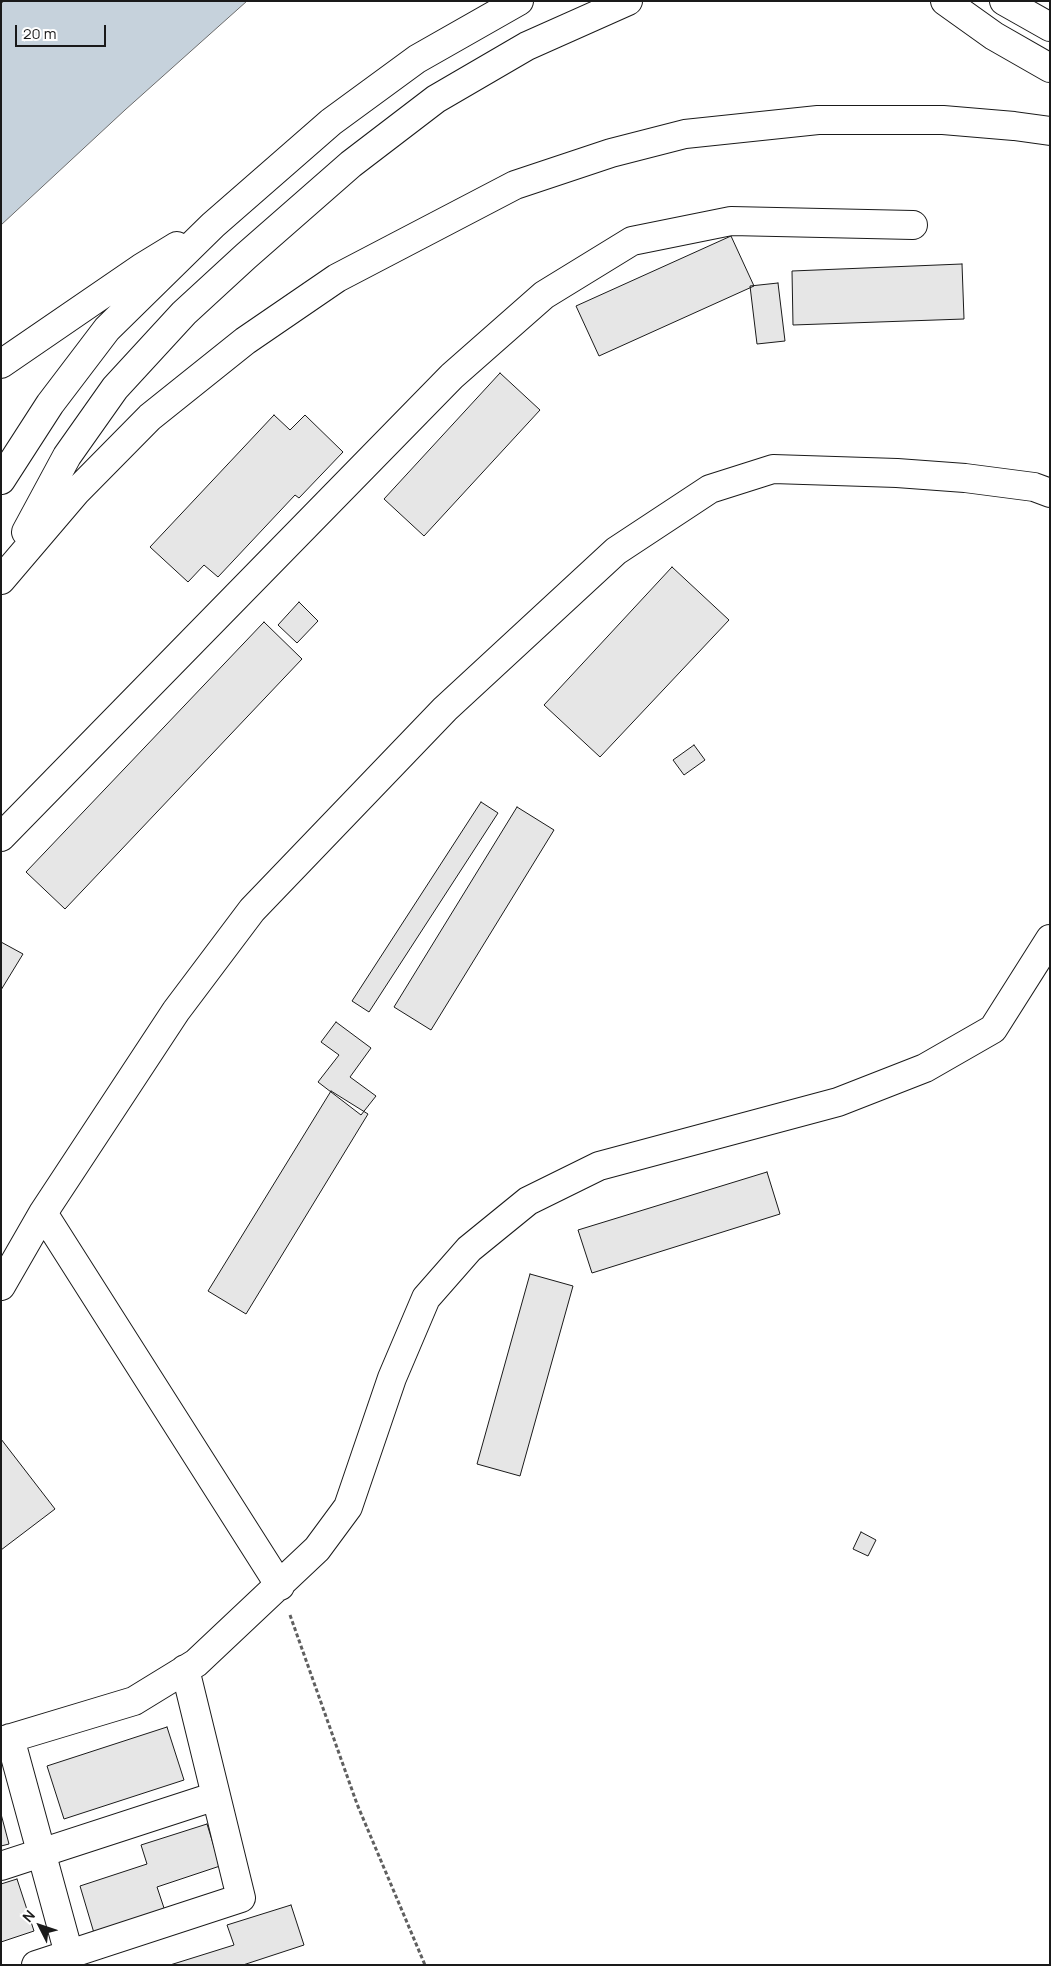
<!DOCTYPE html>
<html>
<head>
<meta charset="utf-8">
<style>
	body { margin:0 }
	#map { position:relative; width:1051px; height:1966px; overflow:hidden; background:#fff; font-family:Manrope,sans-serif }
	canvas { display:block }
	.frame { position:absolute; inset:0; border:2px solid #1a1a1a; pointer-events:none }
	.north { position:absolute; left:15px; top:1901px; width:50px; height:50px; -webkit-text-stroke:4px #fff; paint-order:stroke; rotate:311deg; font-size:14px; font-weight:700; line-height:20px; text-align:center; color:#1a1a1a }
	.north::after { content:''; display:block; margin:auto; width:18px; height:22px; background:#1a1a1a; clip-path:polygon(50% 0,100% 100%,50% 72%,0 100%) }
	.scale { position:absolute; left:15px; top:25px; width:91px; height:22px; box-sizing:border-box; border:2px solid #1a1a1a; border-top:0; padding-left:6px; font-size:15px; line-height:18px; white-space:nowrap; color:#1a1a1a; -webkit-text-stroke:4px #fff; paint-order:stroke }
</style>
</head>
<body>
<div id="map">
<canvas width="1051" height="1966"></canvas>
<div class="frame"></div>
<div class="north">N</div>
<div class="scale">20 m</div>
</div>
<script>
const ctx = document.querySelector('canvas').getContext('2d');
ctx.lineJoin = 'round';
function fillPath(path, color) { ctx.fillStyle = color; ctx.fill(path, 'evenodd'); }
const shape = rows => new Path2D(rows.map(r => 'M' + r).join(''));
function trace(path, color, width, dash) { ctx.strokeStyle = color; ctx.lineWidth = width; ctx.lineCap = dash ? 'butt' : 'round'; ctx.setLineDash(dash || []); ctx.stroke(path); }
const water = shape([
	[4,1,247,1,125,110,1,225,1,4,4,1]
]);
const building = shape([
	[731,236,754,286,599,356,576,306,731,236],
	[962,264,964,319,793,325,792,271,962,264],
	[778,283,785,341,757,344,750,286,778,283],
	[500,373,540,410,424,536,384,499,500,373],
	[274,415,290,430,305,415,343,452,299,498,295,495,218,577,204,565,188,582,150,547,274,415],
	[672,567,729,620,600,757,544,705,672,567],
	[299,602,318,621,297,643,278,625,299,602],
	[264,622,302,659,65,909,26,872,264,622],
	[694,745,705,760,684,775,673,760,694,745],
	[481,802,498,813,369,1012,352,1001,481,802],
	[517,807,554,830,431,1030,394,1007,517,807],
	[1,942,23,954,1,990,1,942],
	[336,1022,371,1048,350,1077,376,1096,361,1115,318,1082,339,1055,321,1042,336,1022],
	[331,1091,368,1114,246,1314,208,1291,331,1091],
	[767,1172,780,1214,592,1273,578,1230,767,1172],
	[530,1274,573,1286,520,1476,477,1464,530,1274],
	[1,1439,55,1509,1,1550,1,1439],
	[861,1532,876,1540,868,1556,853,1549,861,1532],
	[167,1727,184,1780,64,1819,47,1766,167,1727],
	[1,1814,9,1844,1,1846,1,1814],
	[207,1824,220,1866,157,1887,165,1911,94,1933,80,1886,147,1864,141,1845,207,1824],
	[17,1879,34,1931,1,1942,1,1884,17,1879],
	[291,1905,304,1945,243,1965,170,1965,234,1945,227,1925,291,1905]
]);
const path = shape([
	[290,1615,357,1804,425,1965]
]);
const minor = shape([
	[1,837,452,376,544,295,632,241,731,221,913,225],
	[43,1213,280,1586],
	[1,1286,43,1213,176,1011,252,910,445,709,616,551,710,489,773,469,897,473,965,478,1034,487,1050,493],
	[10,1738,69,1954],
	[1,1741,134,1701,196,1663,317,1549,348,1507,392,1378,426,1298,469,1249,528,1201,599,1166,838,1102,925,1068,993,1029,1050,939],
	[1,1866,216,1796],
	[36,1965,241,1898,185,1669]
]);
const trunk = shape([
	[945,1,994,36,1050,68],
	[1004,1,1050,27],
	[1,364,141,268,177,246],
	[1,480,50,404,107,329,213,225,331,122,417,59,519,1],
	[26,532,67,456,115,388,184,313,246,256,351,164,436,99,527,46,628,1],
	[1,580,76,492,150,417,245,341,337,278,515,185,611,153,685,134,818,120,943,120,1014,126,1050,131]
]);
fillPath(water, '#c6d2dc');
trace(water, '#6a6a6a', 1);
fillPath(building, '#e6e6e6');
trace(building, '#1a1a1a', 1);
trace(minor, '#1a1a1a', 30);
trace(trunk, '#1a1a1a', 30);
trace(path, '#5f5f5f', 3, [4, 2.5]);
trace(minor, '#fff', 28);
trace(trunk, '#fff', 28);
</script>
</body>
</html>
